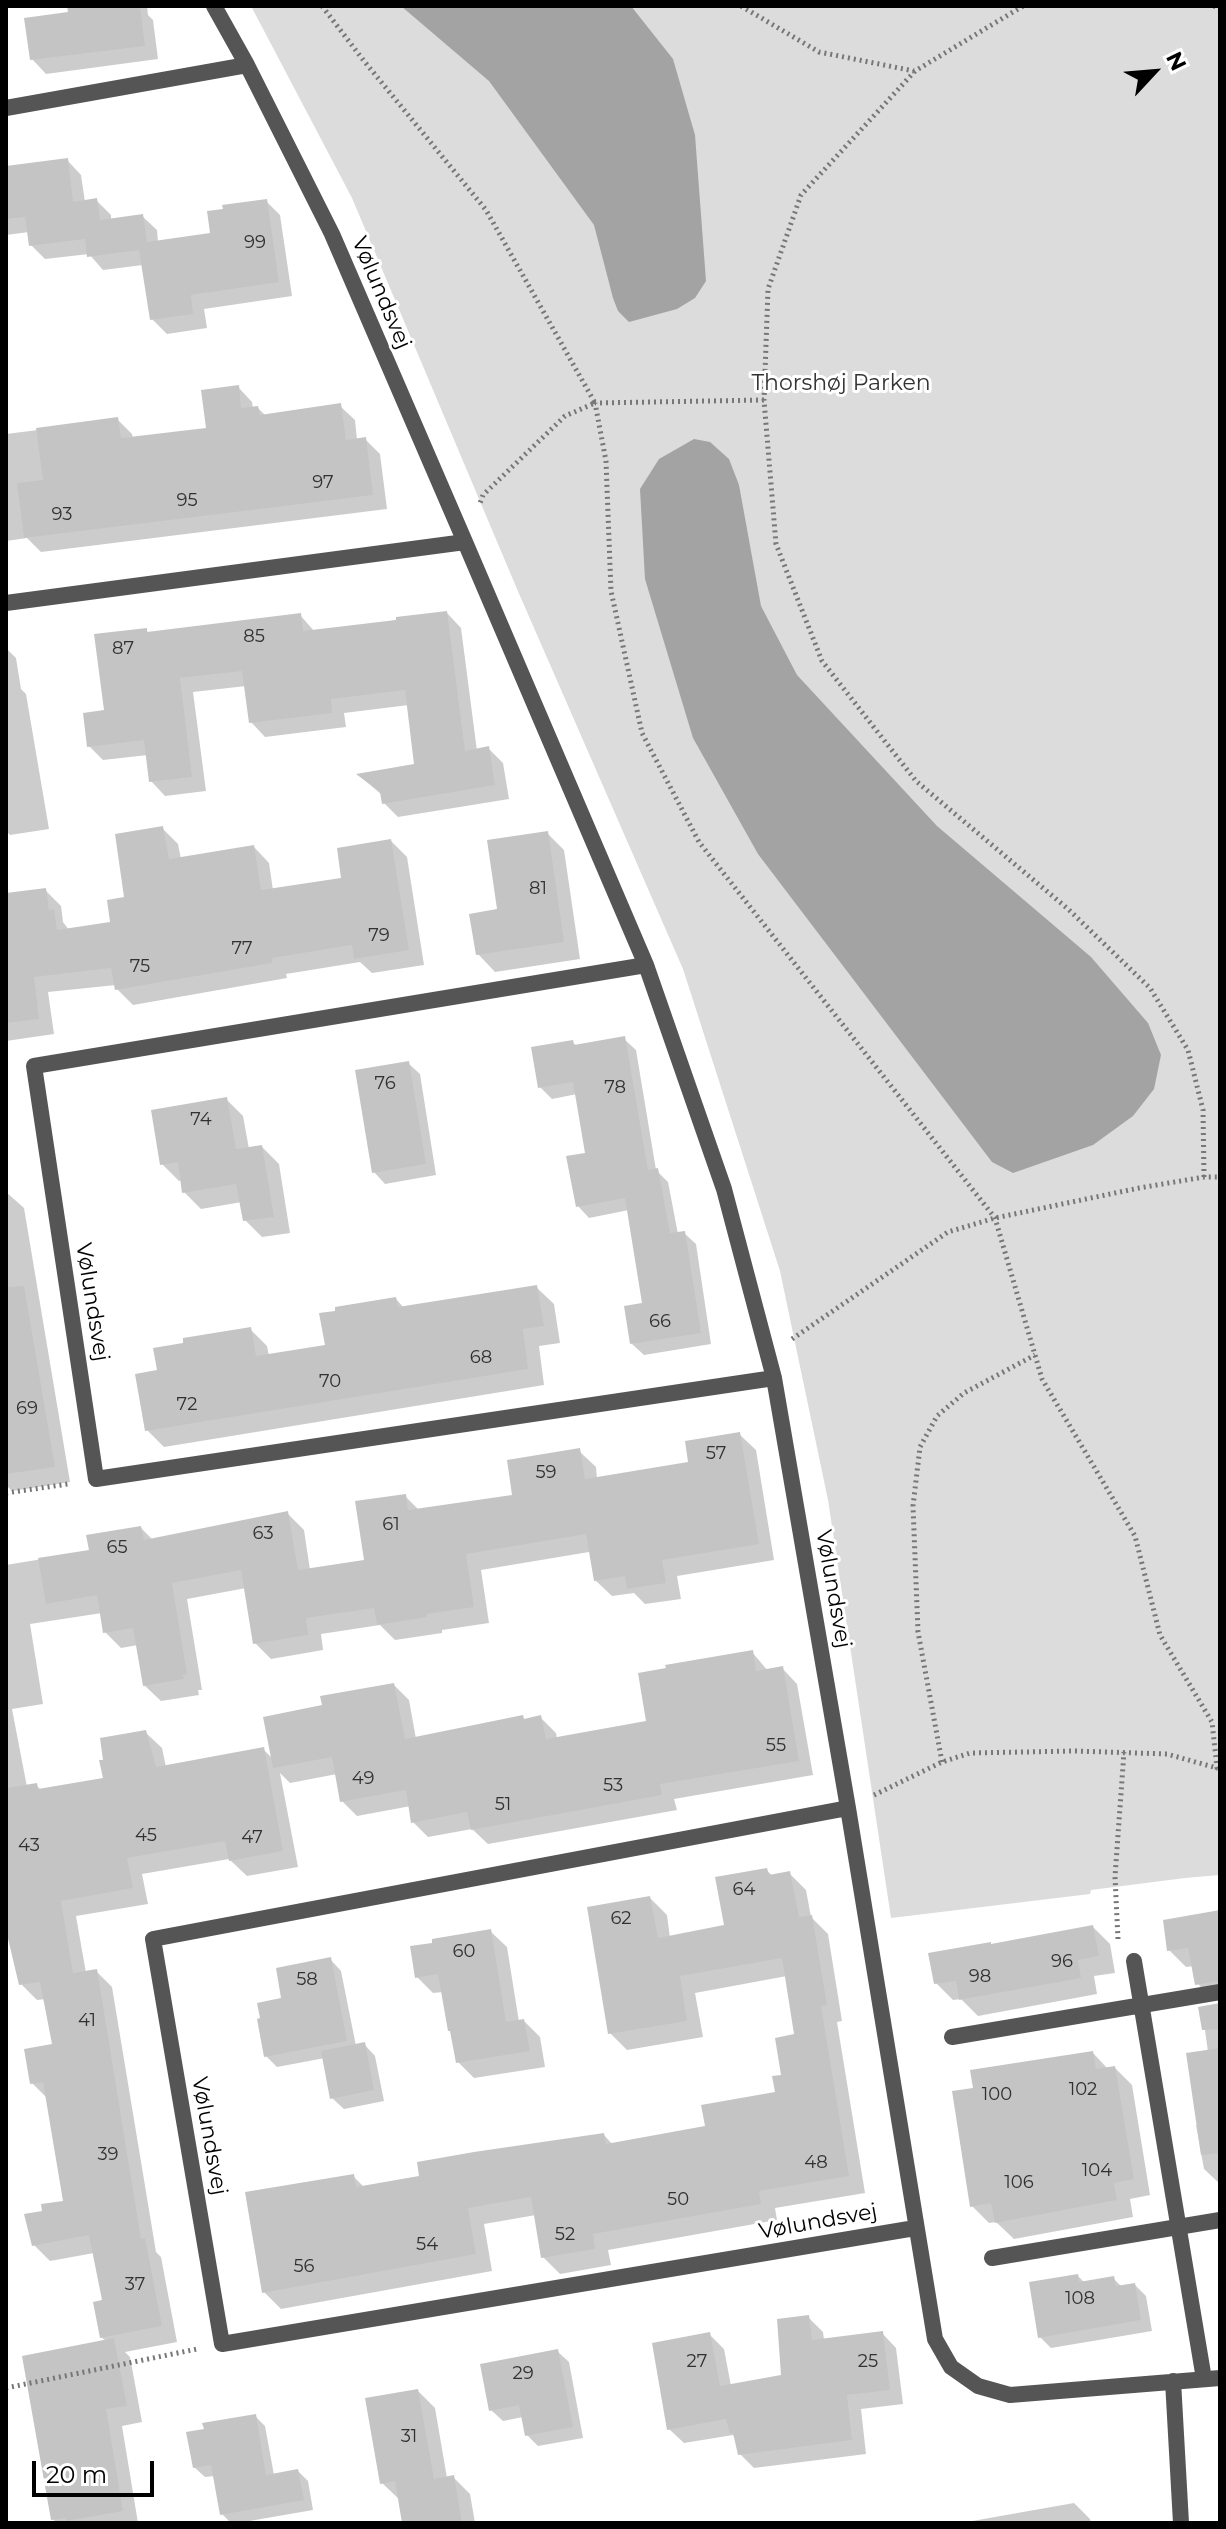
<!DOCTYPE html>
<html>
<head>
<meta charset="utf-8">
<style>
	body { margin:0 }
	#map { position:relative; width:1226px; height:2529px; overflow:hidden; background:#fff; font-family:Montserrat,sans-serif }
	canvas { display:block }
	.frame { position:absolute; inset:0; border:8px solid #000; pointer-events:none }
	.north { position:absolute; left:1114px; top:32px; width:80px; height:80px; -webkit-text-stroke:6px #fff; paint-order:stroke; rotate:64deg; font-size:22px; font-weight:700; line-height:32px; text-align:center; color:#000 }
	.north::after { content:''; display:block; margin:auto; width:28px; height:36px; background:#000; clip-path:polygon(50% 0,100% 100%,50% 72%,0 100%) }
	.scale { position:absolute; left:32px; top:2461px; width:122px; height:36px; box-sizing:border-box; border:4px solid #000; border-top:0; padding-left:10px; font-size:24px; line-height:28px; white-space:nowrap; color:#000; -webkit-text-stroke:6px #fff; paint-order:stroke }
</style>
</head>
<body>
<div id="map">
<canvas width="1226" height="2529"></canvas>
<div class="frame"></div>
<div class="north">N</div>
<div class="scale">20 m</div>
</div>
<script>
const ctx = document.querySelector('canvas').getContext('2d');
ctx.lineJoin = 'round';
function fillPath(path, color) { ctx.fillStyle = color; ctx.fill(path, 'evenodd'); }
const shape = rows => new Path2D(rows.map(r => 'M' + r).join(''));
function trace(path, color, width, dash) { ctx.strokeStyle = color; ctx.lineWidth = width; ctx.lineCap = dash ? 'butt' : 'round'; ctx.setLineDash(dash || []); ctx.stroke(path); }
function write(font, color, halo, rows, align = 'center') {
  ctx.font = font + ' Montserrat,sans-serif'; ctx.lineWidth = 6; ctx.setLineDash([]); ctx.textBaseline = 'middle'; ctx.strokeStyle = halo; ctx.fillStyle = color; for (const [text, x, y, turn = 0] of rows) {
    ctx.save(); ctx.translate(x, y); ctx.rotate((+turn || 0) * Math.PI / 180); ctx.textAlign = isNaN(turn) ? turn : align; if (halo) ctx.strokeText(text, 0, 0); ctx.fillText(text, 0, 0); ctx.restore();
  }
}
const green = shape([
	[251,6,1220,6,1220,1875,1185,1878,1091,1890,1090,1894,891,1918,828,1500,780,1271,683,969,517,589,352,198]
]);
const water = shape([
	[401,6,631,6,673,59,695,135,706,281,695,298,677,309,629,322,618,311,613,298,594,225,489,81],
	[694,439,710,442,729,459,739,485,761,606,797,675,937,826,1091,957,1148,1023,1161,1055,1154,1089,1133,1116,1093,1145,1013,1173,992,1162,758,854,693,738,645,579,640,489,659,459]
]);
const shadow = shape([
	[68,6,147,6,148,15,153,20,158,59,46,74,32,59,70,14],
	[67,160,81,175,85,202,96,200,111,215,111,221,142,216,157,230,158,242,213,235,266,201,280,215,292,296,204,309,207,328,167,334,152,319,143,265,103,270,89,254,45,259,31,245,29,232,6,235,6,168],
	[238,387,252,402,253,408,258,408,266,416,340,406,355,420,357,440,365,439,380,454,387,509,41,552,27,538,6,541,6,434,118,420,132,434,133,439,208,429],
	[447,613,461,628,477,751,489,749,503,763,509,799,398,817,384,803,382,795,360,776,417,765,409,705,344,713,346,727,265,737,251,722,246,686,193,692,206,791,165,796,151,781,148,755,103,760,89,746,146,630,150,634,300,615,315,632],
	[6,648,16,658,21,689,26,694,49,829,10,835,6,831],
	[162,828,178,844,181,859,254,847,269,863,273,890,344,879,391,841,407,857,424,965,372,973,360,962,286,974,287,978,133,1005,117,989,116,985,48,992,54,1034,6,1041,6,895,45,890,61,906,63,922,69,930,112,924],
	[547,833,564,850,580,959,495,972,478,954,500,911],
	[624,1039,636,1050,656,1170,668,1182,678,1234,684,1233,696,1244,711,1344,644,1355,632,1344,644,1304,629,1210,589,1218,578,1206,587,1155,577,1094,552,1099,540,1087,572,1042,577,1046],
	[408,1063,420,1074,436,1175,385,1184,374,1172],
	[226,1099,243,1116,249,1149,262,1147,279,1164,290,1233,262,1237,245,1220,242,1202,201,1209,184,1192,183,1180,179,1181,162,1164],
	[6,1192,24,1208,70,1482,12,1491,6,1485],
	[536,1287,554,1304,560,1343,539,1346,544,1385,164,1447,147,1430,160,1372,250,1329,267,1346,269,1356,327,1347,396,1299,404,1308],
	[739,1434,756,1450,774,1560,677,1576,681,1599,645,1604,634,1593,612,1596,595,1580,591,1552,589,1552,481,1570,489,1623,442,1630,442,1633,395,1640,380,1625,321,1634,323,1650,271,1659,255,1643,246,1588,187,1599,202,1690,198,1690,199,1695,161,1701,144,1685,138,1645,121,1648,105,1632,102,1613,30,1624,43,1704,12,1709,27,1787,36,1785,42,1791,105,1780,145,1732,162,1748,166,1767,263,1749,274,1760,324,1707,394,1685,409,1700,416,1739,523,1718,526,1721,541,1718,556,1733,557,1739,648,1722,752,1652,768,1671,782,1668,797,1684,813,1775,674,1799,677,1810,488,1844,472,1829,428,1837,413,1822,411,1806,357,1816,342,1801,337,1774,290,1783,280,1773,298,1867,247,1876,229,1859,142,1874,148,1904,76,1916,86,1973,96,1971,112,1987,156,2252,161,2257,177,2342,125,2352,130,2357,142,2422,122,2426,138,2523,56,2523,53,2519,106,2341,101,2337,104,2302,94,2253,50,2261,34,2245,44,2213,66,2202,48,2099,32,2083,54,2045,46,1999,37,2000,21,1984,6,1919,6,1565,91,1551,141,1528,153,1540,288,1514,304,1530,310,1570,366,1562,405,1496,419,1510,515,1496,579,1451,596,1467,597,1479,690,1464],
	[766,1870,773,1876,789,1873,806,1890,811,1917,828,1934,842,2021,837,2022,865,2193,775,2208,777,2220,608,2250,611,2265,560,2274,543,2257,536,2215,484,2224,492,2271,281,2309,264,2292,353,2176,364,2187,421,2178,604,2135,613,2145,707,2128,777,2094,796,2036,787,1976,695,1993,703,2037,627,2050,610,2033,650,1898,667,1915,670,1938,726,1927],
	[1220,1913,1220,2000,1215,2001,1198,1984,1194,1966,1186,1967,1169,1950],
	[1093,1927,1110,1944,1115,1973,1094,1976,1097,1994,978,2016,961,1999,953,2000,936,1983,992,1946],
	[490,1931,507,1947,519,2022,524,2021,540,2037,545,2067,474,2078,458,2062,453,2034,449,2030,443,1992,433,1993,417,1977,435,1945],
	[330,1959,341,1971,356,2046,364,2044,375,2056,384,2101,344,2109,332,2098,325,2058,277,2067,266,2056,284,2000],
	[1220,2005,1220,2184,1204,2169,1196,2125,1199,2125,1208,2052,1202,2008],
	[1093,2053,1108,2069,1115,2068,1132,2085,1150,2195,1130,2199,1133,2217,1014,2239,996,2222,989,2223,972,2206,975,2090],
	[1078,2276,1085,2283,1113,2278,1122,2287,1135,2285,1146,2296,1152,2331,1051,2348,1040,2337],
	[808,2317,823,2332,824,2340,882,2333,896,2348,903,2404,861,2409,866,2454,754,2468,740,2454,736,2438,733,2435,684,2443,669,2429,710,2335,724,2349,731,2386,784,2377],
	[557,2351,569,2362,583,2438,538,2446,527,2435,523,2417,503,2421,491,2410],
	[418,2391,435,2408,447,2478,453,2477,470,2494,475,2523,404,2523,401,2501,382,2483],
	[255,2416,265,2426,274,2475,298,2471,308,2481,313,2510,238,2523,231,2523,222,2514,215,2476,205,2477,194,2467],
	[1074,2503,1090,2519,1091,2523,961,2523]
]);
const building = shape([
	[67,6,140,6,145,46,30,60,24,18,68,12],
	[68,158,73,202,97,198,100,220,143,214,147,242,210,233,207,211,223,209,222,205,267,199,279,282,191,295,193,314,150,320,139,250,87,257,85,239,29,246,25,217,6,219,6,166],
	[239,385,241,408,258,406,260,415,341,403,346,440,366,437,373,495,24,538,17,483,43,480,36,428,118,417,121,438,206,428,201,390],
	[447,611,465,751,489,746,495,785,382,804,380,792,356,774,414,764,405,690,331,699,332,713,249,723,242,671,180,678,192,777,149,782,144,740,87,747,83,713,104,710,94,634,147,628,147,632,301,613,303,631,396,620,396,617],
	[163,826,169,859,254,845,261,890,341,878,337,848,391,839,409,950,354,959,352,945,272,958,272,963,115,990,111,968,34,977,39,1019,6,1023,6,893,46,888,49,910,54,909,57,930,110,922,107,900,124,897,115,834],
	[548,831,564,942,476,955,469,914,497,909,487,840],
	[625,1036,648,1170,658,1168,670,1233,685,1231,701,1333,630,1344,624,1306,642,1303,625,1198,576,1207,566,1156,585,1153,573,1082,538,1088,531,1047,573,1040,574,1045],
	[409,1061,426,1164,372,1173,355,1070],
	[227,1097,236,1149,262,1145,274,1217,243,1221,236,1184,182,1193,178,1162,160,1165,151,1110],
	[537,1285,544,1326,523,1329,528,1369,145,1431,135,1374,157,1370,153,1348,183,1343,183,1338,251,1327,256,1356,325,1345,319,1313,335,1311,335,1307,396,1297,398,1307],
	[24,1286,55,1467,6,1474,6,1287],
	[740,1432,759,1544,662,1560,666,1583,627,1589,625,1576,594,1581,586,1534,466,1554,474,1607,427,1614,427,1617,377,1625,374,1608,306,1618,308,1635,253,1644,241,1570,172,1583,187,1674,183,1675,184,1679,143,1686,133,1628,103,1633,97,1595,46,1604,38,1558,89,1550,86,1535,141,1526,144,1540,288,1511,298,1570,364,1560,355,1501,406,1494,408,1510,512,1495,507,1460,580,1448,585,1479,688,1462,685,1441],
	[753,1650,756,1671,783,1666,799,1761,660,1784,662,1795,471,1830,467,1812,411,1823,406,1790,340,1802,332,1757,273,1768,263,1717,322,1705,320,1696,394,1683,405,1739,523,1715,524,1719,541,1715,546,1739,646,1721,638,1673,666,1668,665,1665],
	[146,1730,156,1767,264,1747,283,1851,229,1861,225,1841,127,1858,133,1888,61,1901,73,1973,97,1969,141,2239,145,2238,162,2326,100,2338,93,2302,102,2300,89,2235,32,2246,24,2214,42,2211,41,2204,63,2201,43,2082,30,2084,24,2049,52,2044,40,1982,19,1985,6,1930,6,1788,37,1783,38,1789,103,1778,99,1760,103,1760,100,1738],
	[767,1868,769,1875,790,1871,799,1917,812,1915,827,2005,821,2006,849,2176,759,2191,761,2204,593,2234,595,2249,541,2258,531,2197,468,2208,476,2254,262,2293,245,2192,354,2174,356,2187,419,2176,417,2162,474,2152,604,2133,606,2144,705,2126,701,2105,775,2092,772,2076,781,2075,775,2038,794,2034,782,1958,680,1976,687,2021,608,2034,587,1907,650,1896,658,1938,724,1925,715,1877],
	[1220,1910,1220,1981,1195,1985,1188,1948,1167,1951,1163,1920],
	[1093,1925,1099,1956,1078,1960,1081,1978,959,2000,956,1981,934,1984,928,1953,991,1942,991,1944],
	[491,1929,506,2022,524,2019,530,2051,456,2063,450,2031,448,2031,438,1974,415,1978,410,1946,432,1943,432,1939],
	[331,1957,347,2041,264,2057,257,2019,260,2018,257,2003,281,1998,276,1968],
	[1220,2003,1220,2029,1202,2030,1198,2007],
	[365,2042,374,2090,330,2099,321,2051],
	[1220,2048,1220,2153,1201,2155,1186,2053],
	[1093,2051,1096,2069,1115,2066,1134,2179,1114,2183,1117,2200,995,2223,991,2203,970,2207,952,2091,973,2088,970,2070],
	[1078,2274,1079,2282,1114,2276,1116,2286,1135,2283,1141,2320,1038,2338,1029,2282],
	[809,2315,812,2340,883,2331,890,2390,847,2395,852,2440,738,2455,733,2433,730,2434,726,2419,667,2430,652,2343,710,2332,720,2386,781,2375,777,2319],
	[114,2338,127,2406,106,2409,123,2511,66,2521,66,2518,51,2520,22,2356],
	[558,2349,573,2427,525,2436,519,2405,489,2411,480,2364],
	[418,2389,434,2479,454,2475,462,2523,402,2523,395,2481,380,2484,365,2398],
	[256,2414,266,2475,298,2469,304,2500,220,2515,211,2465,193,2468,186,2432,204,2429,202,2423]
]);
const path = shape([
	[322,6,364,61,486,210,595,403,565,416,483,495,480,503],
	[741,6,819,52,914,71],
	[1023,6,915,71,801,195,768,289,764,400,776,544,822,661,916,781,1068,909,1150,988,1188,1050,1203,1110,1204,1177],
	[1214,6,1220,10],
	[764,400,595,403,606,461,611,591,642,733,699,842,995,1218,1042,1379,1135,1536,1160,1635,1212,1722,1217,1768,1220,1769],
	[792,1339,948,1232,995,1218,1139,1188,1204,1177,1220,1177],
	[6,1493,68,1484],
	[942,1762,918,1632,913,1506,920,1447,937,1416,964,1393,1035,1355],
	[874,1795,942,1762,970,1753,1075,1751,1167,1754,1217,1768],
	[1118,1939,1115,1877,1124,1752],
	[6,2388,197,2349]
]);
const street = shape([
	[214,6,247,65,332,234,465,542,646,965,724,1189,774,1378,848,1808,935,2339,951,2367,978,2386,1010,2395,1220,2378],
	[6,108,247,65],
	[6,603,465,542],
	[646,965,34,1066,96,1479,774,1378],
	[848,1808,153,1939,222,2344,915,2228],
	[1134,1961,1204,2379],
	[952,2037,1220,1992],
	[992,2258,1220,2220],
	[1173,2381,1181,2523]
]);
const numberNames = [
	["99",255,243],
	["97",323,483],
	["95",187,501],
	["93",62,515],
	["85",254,637],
	["87",123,649],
	["81",538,889],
	["79",379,936],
	["77",242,949],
	["75",140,967],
	["76",385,1084],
	["78",615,1088],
	["74",201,1120],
	["66",660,1322],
	["68",481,1358],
	["70",330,1382],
	["72",187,1405],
	["69",27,1409],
	["57",716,1454],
	["59",546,1473],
	["61",391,1525],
	["63",263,1534],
	["65",117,1548],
	["55",776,1746],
	["49",363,1779],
	["53",613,1786],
	["51",503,1805],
	["45",146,1836],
	["47",252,1838],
	["43",29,1846],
	["64",744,1890],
	["62",621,1919],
	["60",464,1952],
	["96",1062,1962],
	["98",980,1977],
	["58",307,1980],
	["41",87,2021],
	["102",1083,2090],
	["100",997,2095],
	["39",108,2155],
	["48",816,2163],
	["104",1097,2171],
	["106",1019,2183],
	["50",678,2200],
	["52",565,2235],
	["54",427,2245],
	["56",304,2267],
	["37",135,2285],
	["108",1080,2299],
	["27",697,2362],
	["25",868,2362],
	["29",523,2374],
	["31",409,2437]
];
const streetNames = [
	["Vølundsvej",381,293,67],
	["Vølundsvej",92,1302,81],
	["Vølundsvej",833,1589,80],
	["Vølundsvej",209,2136,80],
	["Vølundsvej",818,2222,-10]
];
const parkNames = [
	["Thorshøj Parken",841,384]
];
fillPath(green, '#dcdcdc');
fillPath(water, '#a3a3a3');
fillPath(shadow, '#0003');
fillPath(building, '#c4c4c4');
trace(path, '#777', 5, [2, 4]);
trace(street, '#555', 16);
write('18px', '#313131', null, numberNames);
write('22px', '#000', '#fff', streetNames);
write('22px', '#333', '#fff', parkNames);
</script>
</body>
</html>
